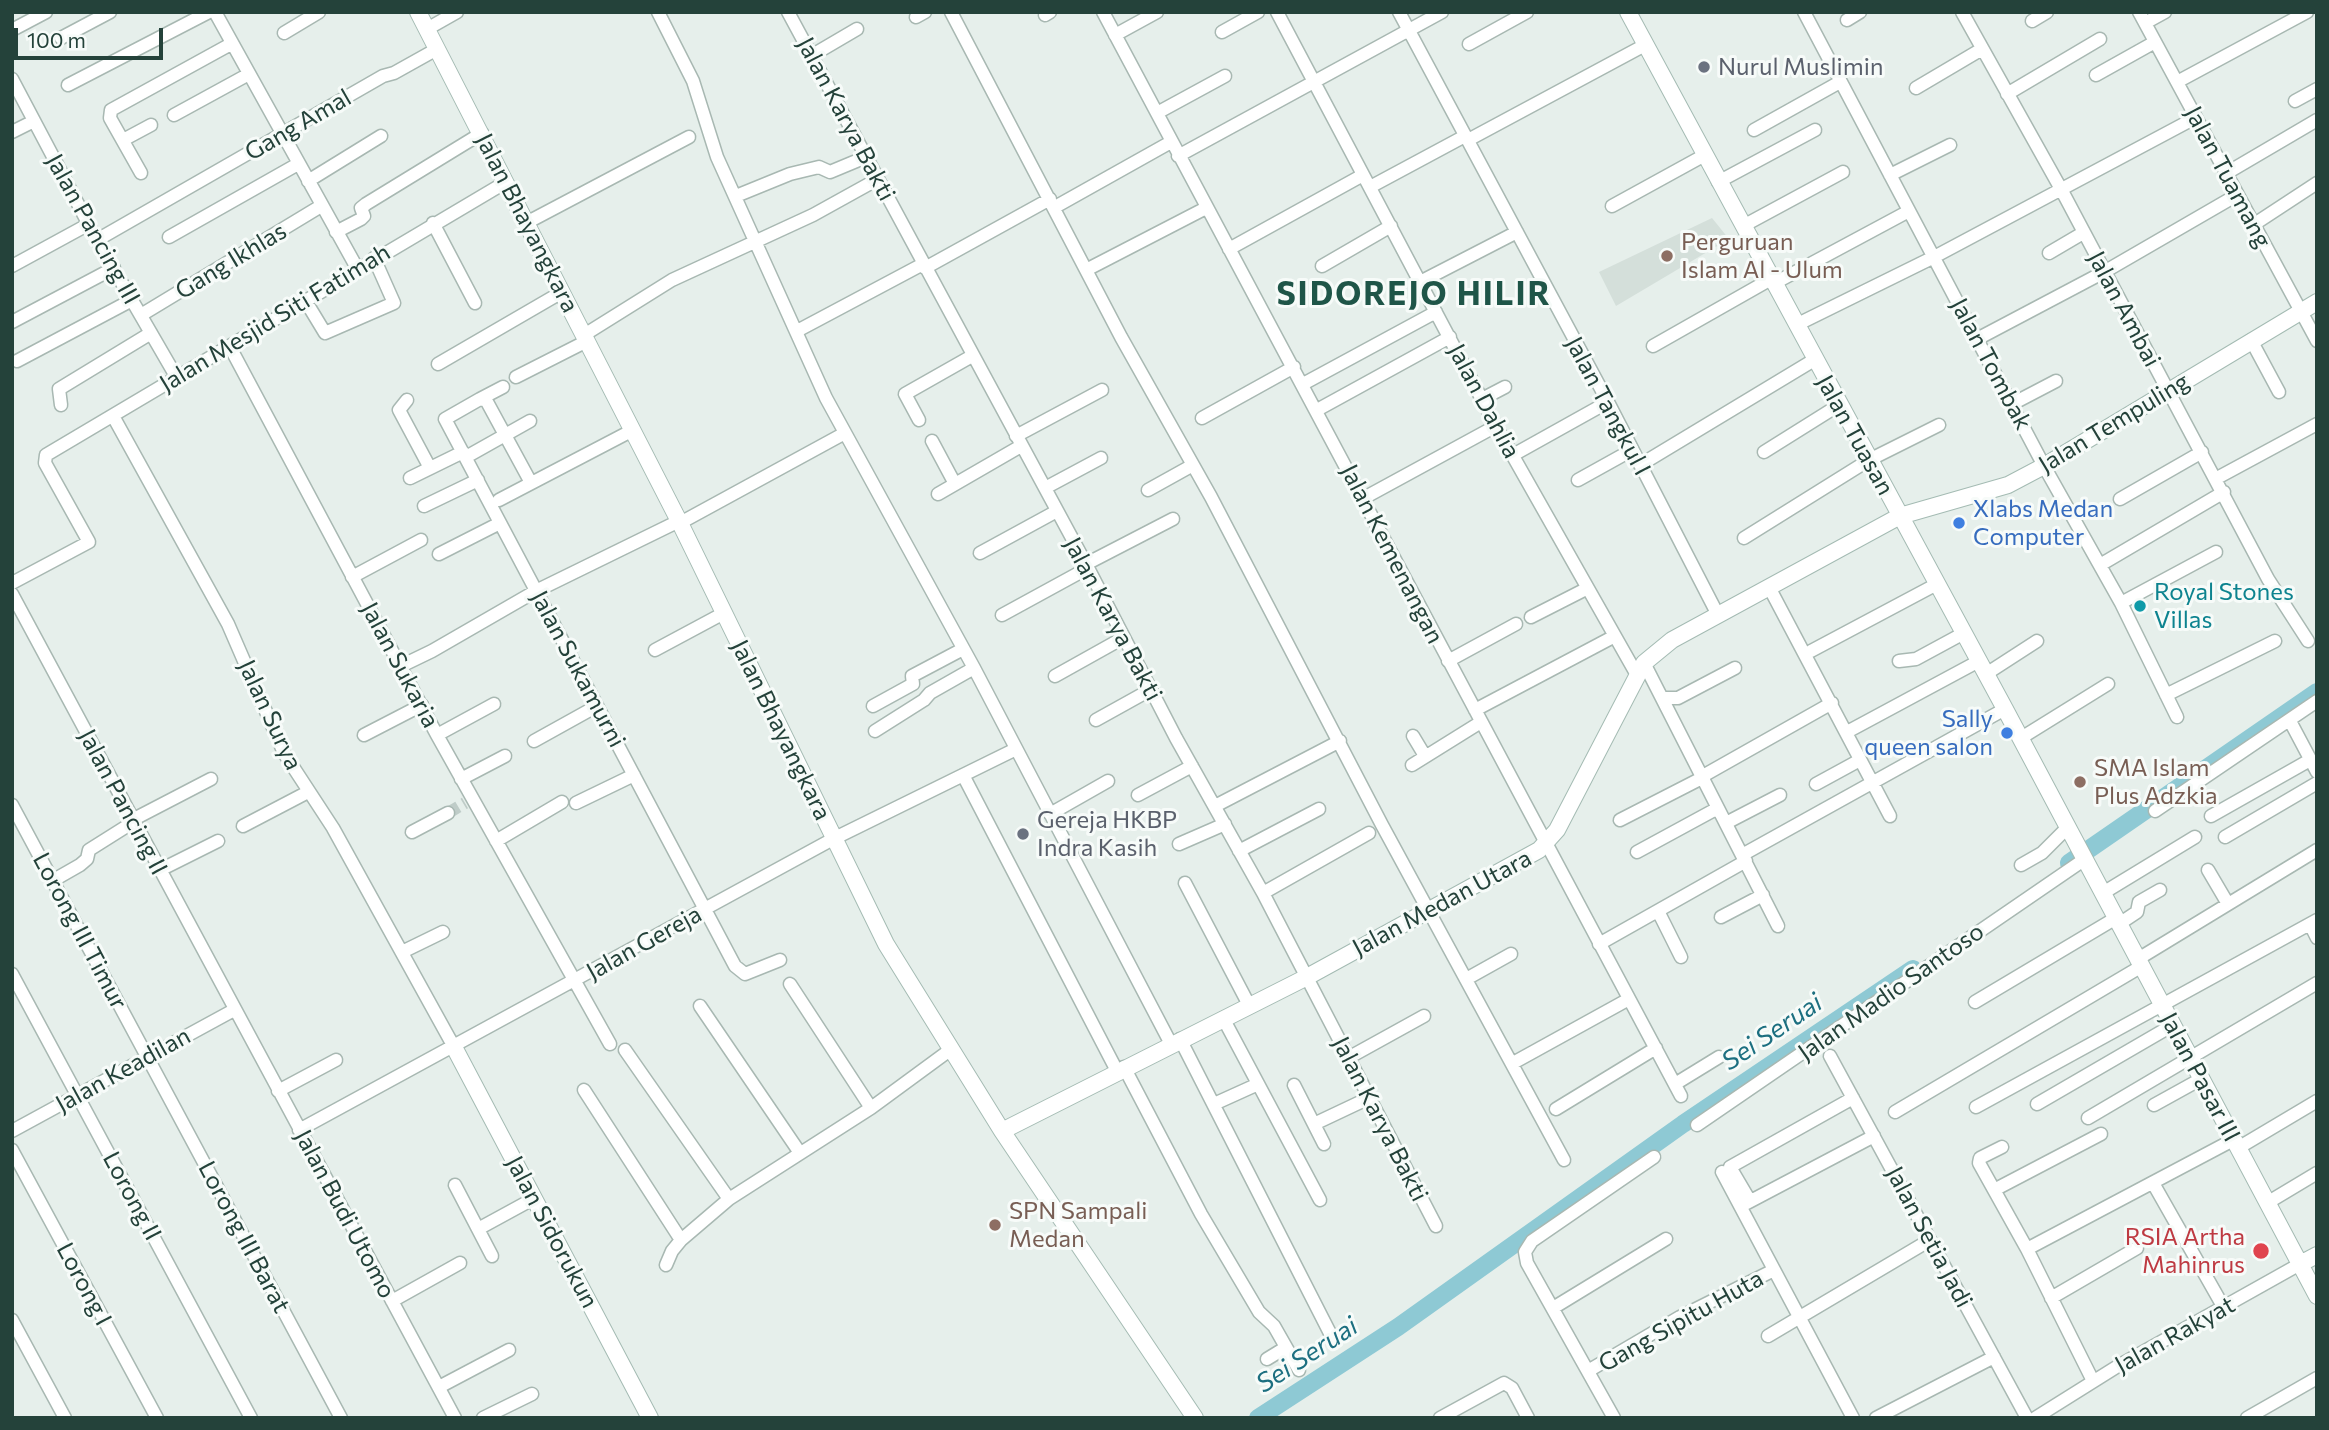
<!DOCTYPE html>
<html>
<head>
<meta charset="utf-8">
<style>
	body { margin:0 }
	#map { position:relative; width:2329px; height:1430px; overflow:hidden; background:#e6efeb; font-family:Commissioner,sans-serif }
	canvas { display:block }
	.frame { position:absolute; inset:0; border:14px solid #24423a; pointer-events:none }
	.scale { position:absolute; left:14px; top:28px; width:149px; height:32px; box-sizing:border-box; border:4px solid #24423a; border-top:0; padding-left:9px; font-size:21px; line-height:24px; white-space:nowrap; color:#24423a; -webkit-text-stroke:5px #f7fbf9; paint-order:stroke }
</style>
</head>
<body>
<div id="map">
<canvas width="2329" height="1430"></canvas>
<div class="frame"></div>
<div class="scale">100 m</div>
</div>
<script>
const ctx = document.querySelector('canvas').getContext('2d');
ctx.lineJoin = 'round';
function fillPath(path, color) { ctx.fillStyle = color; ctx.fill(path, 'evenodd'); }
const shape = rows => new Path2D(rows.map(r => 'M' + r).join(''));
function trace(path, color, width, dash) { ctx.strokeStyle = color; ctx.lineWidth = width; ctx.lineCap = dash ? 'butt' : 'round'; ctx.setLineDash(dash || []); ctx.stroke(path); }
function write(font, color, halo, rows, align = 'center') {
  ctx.font = font + ' Commissioner,sans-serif'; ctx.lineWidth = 6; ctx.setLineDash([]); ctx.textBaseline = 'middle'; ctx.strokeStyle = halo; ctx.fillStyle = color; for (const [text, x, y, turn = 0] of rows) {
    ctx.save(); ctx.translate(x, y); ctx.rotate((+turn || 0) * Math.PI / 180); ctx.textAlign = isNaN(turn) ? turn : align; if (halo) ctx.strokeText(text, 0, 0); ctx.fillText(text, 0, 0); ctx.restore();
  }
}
const built = shape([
	[1712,218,1729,239,1616,306,1599,272]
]);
const river = shape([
	[2069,863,2317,692],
	[1258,1418,1398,1327,1683,1124,1913,969]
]);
const streetTunnel = shape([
	[448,813,465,803]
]);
const street = shape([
	[215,12,357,268],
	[658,12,693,81,717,157,826,398,974,668,1171,1044],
	[788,12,1086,564,1176,738,1263,893,1436,1226],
	[951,12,1121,337,1211,497,1382,825,1564,1160],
	[1103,12,1681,1096],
	[1277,12,1496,426,1637,675],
	[1399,12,1608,402,1718,615],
	[1804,12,2044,466,2121,603,2177,717],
	[1962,12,2061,189,2268,579,2308,641],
	[2139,12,2317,341],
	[1045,15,1050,12],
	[916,17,925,12],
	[1847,20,1860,12],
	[2032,21,2047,12],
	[2145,23,2165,12],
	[427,29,457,12],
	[12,30,46,12],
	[1222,32,1258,12],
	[284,33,319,12],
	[1115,35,1157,12],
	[61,38,110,12],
	[1469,44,1527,12],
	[811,56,857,29],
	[2096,75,2155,42],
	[12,79,97,240,177,378],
	[2177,82,2307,12],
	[68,85,209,12],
	[1916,88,1982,49],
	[2007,94,2100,39],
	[2295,101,2317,89],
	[1157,113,1225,76],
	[174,115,249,74],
	[1754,130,1840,82],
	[12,132,34,121],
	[123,140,151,125],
	[1468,140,1645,45],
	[1178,156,1442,12],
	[141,173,110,118,111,110,231,44],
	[2225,174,2317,120],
	[1890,175,1950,145],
	[308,181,381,136],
	[1718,182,1815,130],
	[1370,187,1465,136],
	[736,196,790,174,819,167,830,172,866,157],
	[1612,206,1703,156],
	[1055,207,1171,142],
	[528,222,689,137],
	[433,223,475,303],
	[2253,225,2317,183],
	[1743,226,1843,172],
	[336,232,361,219,364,216,361,208,366,204,482,133],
	[169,237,298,164],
	[97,240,383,76,394,73,437,49],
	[1229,249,1363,175],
	[2049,253,2083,233],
	[12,266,89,224],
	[1322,266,1391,226],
	[925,268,1050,199],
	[1088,269,1206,208],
	[1420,282,1517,232],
	[1773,284,1909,211],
	[305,300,325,333,394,303,374,258],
	[141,315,321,206],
	[12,322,114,268],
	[1796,325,1934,257,2195,118],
	[797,331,923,264],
	[584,335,672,280,813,215,878,179],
	[1979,338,2104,272,2237,195],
	[2251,340,2279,392],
	[1653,346,1771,279],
	[230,347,437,735,610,1044],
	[17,361,132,300],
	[438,364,562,292],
	[516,377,587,341],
	[1303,384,1436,312],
	[480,399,503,387],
	[1482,399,1505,387],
	[407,400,399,410,430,468],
	[2012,404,2056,381],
	[61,405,59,389,151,333],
	[1317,410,1450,337],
	[113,416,228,624,284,753,333,828,454,1047],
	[1202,418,1294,367],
	[919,420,905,394,972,356],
	[1016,436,1102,390],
	[932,441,955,484],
	[1764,452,1839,405],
	[1513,455,1608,402],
	[466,457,530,421],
	[1640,465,1814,360],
	[410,478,463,452],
	[2217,478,2317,424],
	[1578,480,1632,450],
	[530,481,486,400,480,399,445,419,735,966,745,974,780,960],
	[1045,488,1101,458],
	[1148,490,1193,465],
	[938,494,1021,446],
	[1362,499,1496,426],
	[2120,499,2202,452],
	[499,500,633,430],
	[424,506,478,480],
	[680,523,845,433],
	[1744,538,1869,460,1939,425],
	[980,553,1057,511],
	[439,554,500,523],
	[1086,564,1173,519],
	[2100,565,2224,492],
	[352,577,421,540],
	[12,583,89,542,45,463,46,455,506,182],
	[1769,587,1890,816],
	[12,594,455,1418],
	[2121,603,2216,552],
	[1002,615,1088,568],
	[1531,617,1586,589],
	[655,650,724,613],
	[1811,651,1937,584],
	[1448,661,1516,624],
	[1899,661,1916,659,1964,633],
	[1644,663,1778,926],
	[401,666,432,651,536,591,679,521],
	[1986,674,2037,641],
	[1055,676,1123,638],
	[2166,695,2275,641],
	[1662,698,1678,698,1735,668],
	[873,706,913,684,912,676,963,649],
	[1475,710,1613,637],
	[1096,720,1150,690],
	[2290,721,2317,772],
	[875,731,924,700,930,693,974,668],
	[1847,732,1979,661],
	[364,735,422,705],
	[437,735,494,704],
	[1413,736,1425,756],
	[2021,738,2108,684],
	[534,741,597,706],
	[1412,765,1481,722],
	[963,775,1117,1071],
	[1701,777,1832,703],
	[461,779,505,756],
	[1816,784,1860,760],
	[1138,795,1192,766],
	[576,803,634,775],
	[12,805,341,1418],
	[1215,806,1340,741],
	[2155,811,2317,701],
	[1050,814,1108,781],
	[2211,816,2310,760],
	[134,819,211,779],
	[1620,820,1702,778],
	[1726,823,1780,795],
	[243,826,308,792],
	[412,832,448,813],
	[2225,837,2317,783],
	[496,841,562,802],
	[1179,844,1225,824],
	[1239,851,1319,809],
	[1637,852,1718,808],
	[1742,855,2005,709],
	[2021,865,2042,853,2068,827],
	[160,870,218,841],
	[2208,870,2228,904],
	[52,881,80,865,87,859,89,850,135,821],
	[1185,883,1249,1005],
	[1263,893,1369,833],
	[2103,893,2195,837],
	[1658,911,1681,957],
	[1721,917,1763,895],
	[2119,924,2137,912,2139,902,2160,890],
	[2310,924,2317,938],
	[1599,944,1746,861],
	[402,952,443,932],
	[2138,959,2317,850],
	[12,974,251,1418],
	[1468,978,1511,954],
	[790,984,871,1108],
	[1975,1002,2116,918],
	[700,1006,800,1153],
	[1223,1018,1320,1200],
	[1180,1039,1334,1341],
	[625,1050,729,1199],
	[1830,1056,2027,1418],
	[1348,1058,1424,1016],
	[1513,1063,1629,999],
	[1124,1067,1201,1214,1259,1312,1274,1326,1299,1370],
	[1675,1084,1719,1057],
	[1294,1085,1324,1144],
	[584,1090,681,1240,729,1199,871,1108,950,1050],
	[278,1091,336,1060],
	[1214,1104,1256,1085],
	[2037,1104,2173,1025],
	[2154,1105,2201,1079],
	[1976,1107,2317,920],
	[1556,1109,1656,1048],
	[1895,1112,2142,966],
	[2088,1118,2317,983],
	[1314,1124,1369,1098],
	[1697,1125,2085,859],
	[299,1130,833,839,1016,749],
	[12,1131,234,1010],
	[2002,1147,1980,1158,1979,1163,2027,1249,2093,1381],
	[2238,1148,2317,1101],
	[12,1150,157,1418],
	[1722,1172,1853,1418],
	[2153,1183,2224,1308],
	[455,1185,492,1256],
	[1994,1190,2101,1134],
	[1750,1201,1730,1167,1853,1098],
	[2267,1203,2317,1173],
	[1745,1204,1874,1136],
	[478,1229,533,1199],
	[2027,1249,2233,1140],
	[666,1265,672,1251,681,1240],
	[2051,1298,2137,1248],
	[392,1301,460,1263],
	[1553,1308,1666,1239],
	[12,1320,65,1418],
	[1768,1336,1930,1240],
	[1267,1359,1285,1348],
	[1588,1371,1680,1317,1774,1270],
	[439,1387,509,1350],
	[483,1418,532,1394],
	[1440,1418,1504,1383,1512,1388,1528,1418],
	[1614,1418,1527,1263,1525,1252,1532,1241,1654,1157],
	[1876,1418,1994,1357],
	[2035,1418,2118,1366,2300,1264],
	[2247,1418,2317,1378]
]);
const secondary = shape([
	[418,12,680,523,886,944,1002,1131,1195,1418],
	[1628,12,2005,709,2317,1296],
	[454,1047,650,1418],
	[1002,1131,1307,977,1539,850,1557,830,1644,663,1672,640,1900,516,2008,485,2044,466,2317,302],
	[2300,1264,2317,1255]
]);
const markers = [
	[1704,67,7,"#6b7280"],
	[1667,256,7,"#8d6e63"],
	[1959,523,7,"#3f7fe0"],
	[2140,606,7,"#0f9aa8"],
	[2007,733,7,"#3f7fe0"],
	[2080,782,7,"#8d6e63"],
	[1023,834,7,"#6b7280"],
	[995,1225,7,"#8d6e63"],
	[2261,1251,9,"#e0444e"]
];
const worshipNames = [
	["Nurul Muslimin",1718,67],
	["Gereja HKBP",1037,820],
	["Indra Kasih",1037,848]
];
const streetNames = [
	["Jalan Karya Bakti",846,119,62],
	["Gang Amal",298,125,-30],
	["Jalan Tuamang",2228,177,62],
	["Jalan Bhayangkara",527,223,63],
	["Jalan Pancing III",93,229,61],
	["Gang Ikhlas",231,261,-31],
	["Jalan Ambai",2124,309,62],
	["Jalan Mesjid Siti Fatimah",275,318,-31],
	["Jalan Tombak",1991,364,62],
	["Jalan Dahlia",1484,401,62],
	["Jalan Tangkul I",1608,406,62],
	["Jalan Tempuling",2114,423,-31],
	["Jalan Tuasan",1855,435,61],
	["Jalan Kemenangan",1392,554,63],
	["Jalan Karya Bakti",1113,619,62],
	["Jalan Sukaria",400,665,62],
	["Jalan Sukamurni",578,669,62],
	["Jalan Surya",270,715,65],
	["Jalan Bhayangkara",781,730,64],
	["Jalan Pancing II",123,802,62],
	["Jalan Medan Utara",1442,903,-28],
	["Lorong III Timur",80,931,62],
	["Jalan Gereja",644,943,-29],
	["Jalan Madio Santoso",1891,992,-35],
	["Jalan Keadilan",123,1070,-29],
	["Jalan Pasar III",2200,1077,62],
	["Jalan Karya Bakti",1380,1119,63],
	["Lorong II",132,1196,62],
	["Jalan Budi Utomo",345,1214,62],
	["Jalan Sidorukun",552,1232,62],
	["Lorong III Barat",244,1237,62],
	["Jalan Setia Jadi",1929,1237,62],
	["Lorong I",84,1284,62],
	["Gang Sipitu Huta",1681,1321,-29],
	["Jalan Rakyat",2175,1335,-29]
];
const educationNames = [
	["Perguruan",1681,242],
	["Islam Al - Ulum",1681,270],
	["SMA Islam",2094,768],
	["Plus Adzkia",2094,796],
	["SPN Sampali",1009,1211],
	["Medan",1009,1239]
];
const shopNames = [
	["Xlabs Medan",1973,509],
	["Computer",1973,537],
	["Sally",1993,719,"right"],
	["queen salon",1993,747,"right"]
];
const cultureNames = [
	["Royal Stones",2154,592],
	["Villas",2154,620]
];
const healthNames = [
	["RSIA Artha",2245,1237],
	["Mahinrus",2245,1265]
];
const waterNames = [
	["Sei Seruai",1772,1032,-34],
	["Sei Seruai",1307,1355,-33]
];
const districtNames = [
	["SIDOREJO HILIR",1414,294]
];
fillPath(built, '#d4dfda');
trace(river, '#8ec9d4', 18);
trace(streetTunnel, '#bfccc8', 12, [12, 6]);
trace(street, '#a8b8b2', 15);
trace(secondary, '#a4bbb3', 18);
trace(street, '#fff', 12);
trace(secondary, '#fff', 16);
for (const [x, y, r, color] of markers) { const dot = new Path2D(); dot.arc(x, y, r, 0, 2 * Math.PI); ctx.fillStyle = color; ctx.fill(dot); trace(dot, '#f7fbf9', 2.5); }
write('24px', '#5b616d', '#f7fbf9', worshipNames, 'left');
write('24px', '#24423a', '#f7fbf9', streetNames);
write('24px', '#785e54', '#f7fbf9', educationNames, 'left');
write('24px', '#366cbe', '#f7fbf9', shopNames, 'left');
write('24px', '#0d838f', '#f7fbf9', cultureNames, 'left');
write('24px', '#be3a42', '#f7fbf9', healthNames, 'right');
write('italic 26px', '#1c6f80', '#f7fbf9', waterNames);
ctx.letterSpacing = '2px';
write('bold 32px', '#1f5548', '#f7fbf9', districtNames);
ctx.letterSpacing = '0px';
</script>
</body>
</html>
